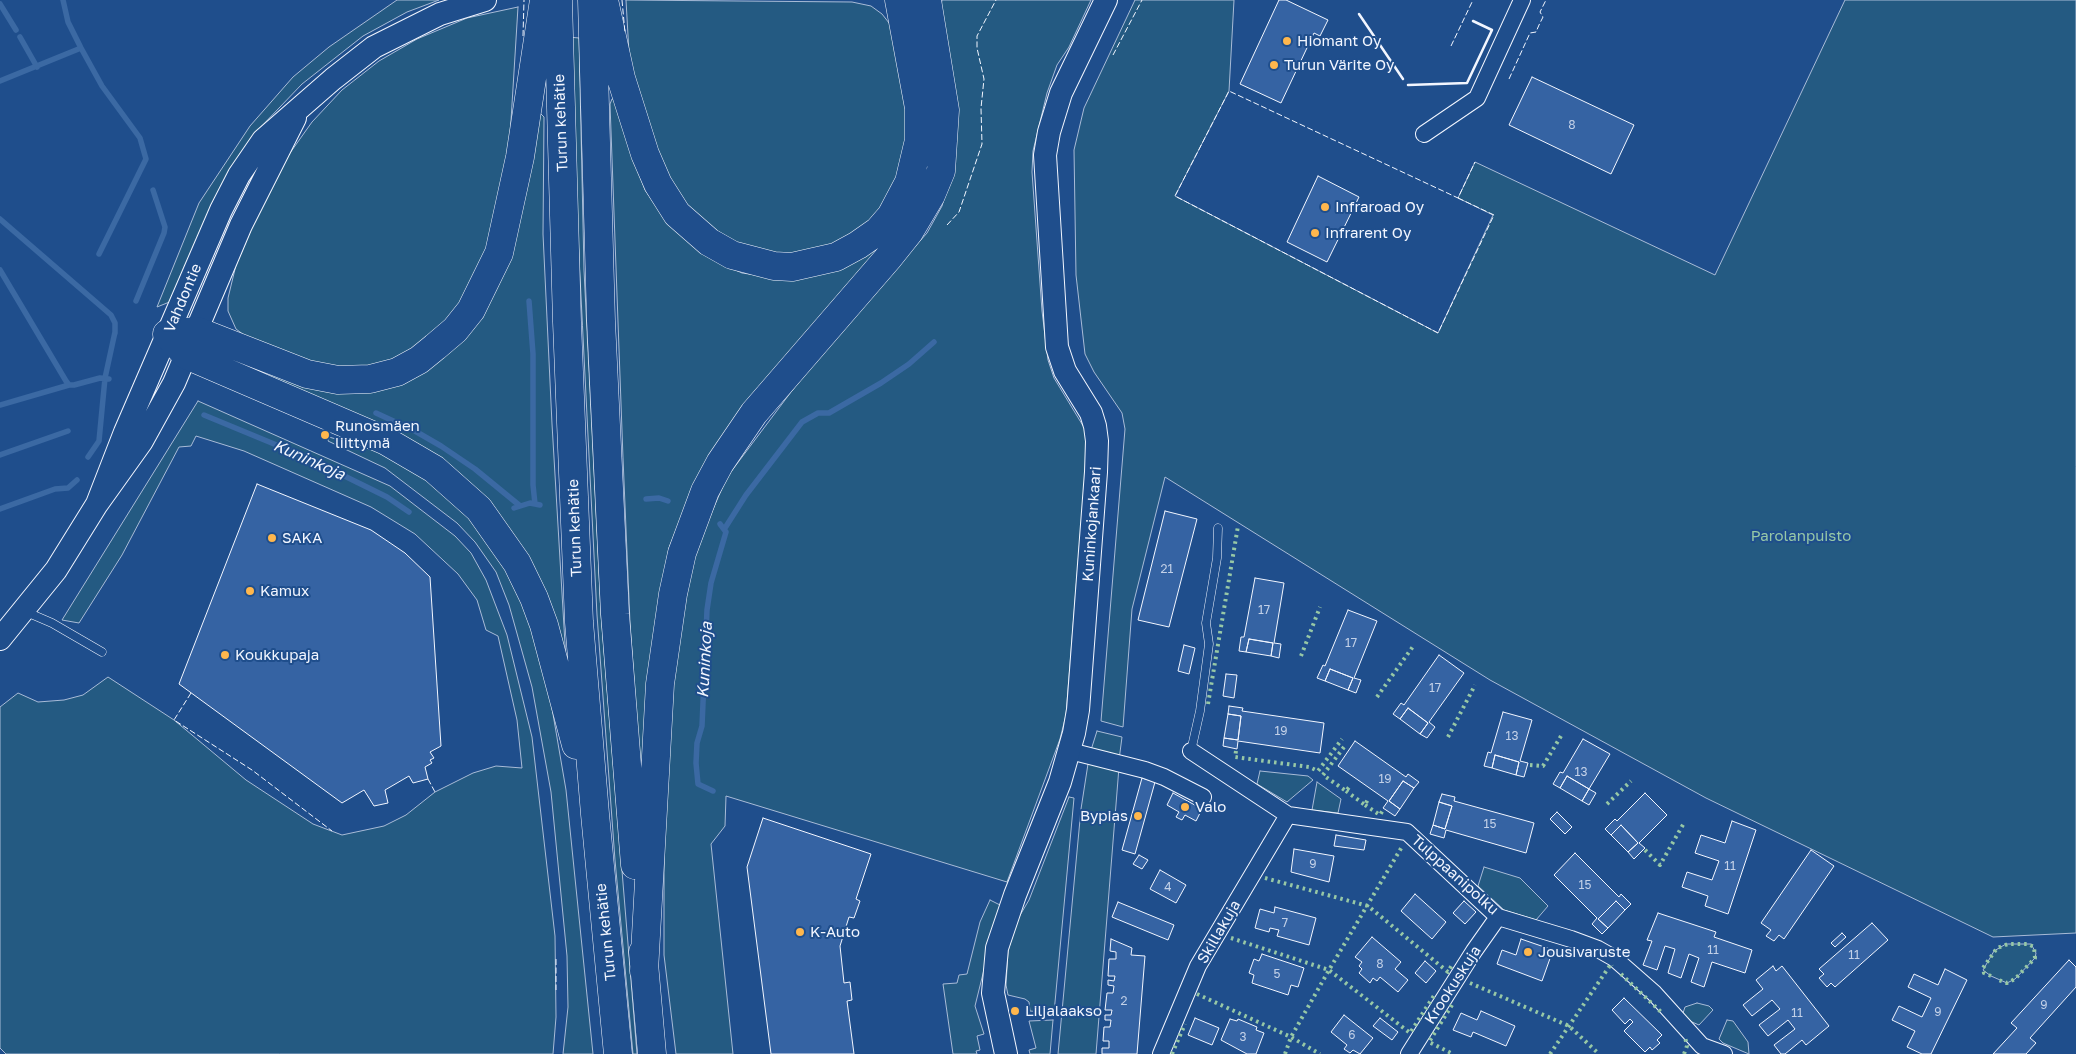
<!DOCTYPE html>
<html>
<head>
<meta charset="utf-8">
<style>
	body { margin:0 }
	canvas { display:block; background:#1f4e8c }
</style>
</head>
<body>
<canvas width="2076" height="1054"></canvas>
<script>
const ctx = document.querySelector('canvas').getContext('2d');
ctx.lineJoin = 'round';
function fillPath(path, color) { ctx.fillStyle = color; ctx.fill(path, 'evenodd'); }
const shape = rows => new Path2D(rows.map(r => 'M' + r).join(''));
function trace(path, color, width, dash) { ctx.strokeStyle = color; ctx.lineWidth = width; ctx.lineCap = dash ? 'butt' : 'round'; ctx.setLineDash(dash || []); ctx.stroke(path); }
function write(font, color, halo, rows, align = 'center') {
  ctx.font = font + ' "Golos Text",sans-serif'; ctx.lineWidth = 4; ctx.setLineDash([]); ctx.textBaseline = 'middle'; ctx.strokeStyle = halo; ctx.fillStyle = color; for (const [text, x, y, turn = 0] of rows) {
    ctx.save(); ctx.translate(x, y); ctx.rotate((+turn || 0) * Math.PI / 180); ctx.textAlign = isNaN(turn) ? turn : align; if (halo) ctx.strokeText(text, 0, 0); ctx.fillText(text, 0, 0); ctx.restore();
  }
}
const green = shape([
	[397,0,439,0,407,12,363,36,302,84,257,131,172,301,157,307,199,203,250,126,293,77,329,47,397,0],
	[626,0,852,2,871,6,882,14,893,28,903,61,910,142,885,208,846,240,792,257,751,251,684,211,643,117,629,53,626,0],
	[942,0,1091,0,1069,47,1057,65,1047,93,1033,151,1032,172,1042,311,1048,360,1054,378,1085,429,1087,450,1066,715,1060,739,1007,882,726,796,725,826,711,844,733,1054,676,1054,664,955,664,818,673,673,694,553,727,477,791,392,839,332,927,233,942,206,952,168,940,13,942,0],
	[1135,0,1234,0,1229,91,1175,196,1438,333,1493,215,1458,198,1475,162,1715,275,1845,0,2076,0,2076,933,1993,937,1706,798,1490,680,1165,477,1132,609,1123,727,1101,721,1125,429,1122,413,1094,372,1085,354,1076,275,1074,150,1084,108,1135,0],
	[518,7,509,153,491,243,454,317,394,363,330,370,244,335,236,329,228,311,228,298,236,265,262,204,285,160,312,122,342,90,379,61,417,39,467,18,518,7],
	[568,37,579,38,584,270,601,614,637,1054,633,1054,615,860,597,615,568,37],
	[615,98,630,150,645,190,667,222,722,264,742,273,763,276,840,263,924,161,930,163,921,196,686,505,669,548,657,611,641,780,630,623,623,458,610,104,612,99,615,98],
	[538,111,544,117,543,234,552,424,566,661,507,528,245,368,246,366,321,390,453,347,538,111],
	[198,401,390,486,455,536,471,553,486,580,507,635,532,737,555,936,556,1017,553,1054,6,1054,0,1048,0,707,18,693,38,702,64,700,83,695,108,677,174,720,246,780,313,824,342,835,384,826,406,815,435,792,473,773,496,766,522,768,517,720,498,636,486,630,477,600,458,574,415,534,371,507,244,451,196,436,191,446,179,447,122,555,79,623,62,620,198,401],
	[329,437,387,454,422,475,467,514,505,568,527,611,548,685,566,790,593,1054,563,1054,568,1007,567,956,551,792,532,687,509,605,496,572,475,542,457,523,385,468,328,441,329,437],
	[1097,731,1122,737,1119,760,1091,750,1097,731],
	[1088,764,1119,767,1096,1054,1058,1054,1081,809,1088,764],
	[1260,771,1308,776,1313,780,1287,802,1257,784,1260,771],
	[1317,782,1341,799,1338,813,1312,810,1317,782],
	[1069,797,1074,798,1054,1013,1030,1011,1029,1002,1025,999,1008,995,1006,985,1008,951,1016,922,1029,900,1069,797],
	[1484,867,1520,878,1548,906,1536,920,1504,910,1478,886,1484,867],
	[990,900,1000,905,975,1006,984,1034,977,1036,980,1050,976,1051,977,1054,953,1054,943,984,957,983,959,975,967,974,980,922,990,900],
	[2006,944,2031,944,2036,953,2035,958,2015,979,2007,983,1991,976,1983,970,1994,951,2006,944],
	[1697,1003,1709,1006,1713,1010,1699,1025,1692,1022,1683,1013,1685,1007,1697,1003],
	[1053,1020,1050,1054,1030,1054,1029,1050,1036,1048,1029,1021,1053,1020],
	[1727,1020,1733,1021,1748,1042,1749,1054,1723,1043,1719,1039,1727,1020]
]);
const stream = shape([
	[63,0,68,22,81,48,102,86,140,138,146,159,99,254],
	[0,4,16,30],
	[20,37,37,67],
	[0,81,81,48],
	[0,219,111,315,115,323,115,333],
	[0,270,66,381,69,385,74,385,100,378,109,379],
	[136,301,164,233,165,227,153,190],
	[529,301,533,354,533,485,535,504],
	[0,405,69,385],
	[376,413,415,431,441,446,475,469,519,505],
	[204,415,308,458,387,497,409,512],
	[0,455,68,431],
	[88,457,99,441,105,378,115,332],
	[646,499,659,498,668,501],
	[514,508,530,503,540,505],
	[0,509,55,489,68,488,77,480],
	[725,528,746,495,802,422,818,413,829,413,881,383,909,364,934,342],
	[713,791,698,784,696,763,697,743,702,726,707,610,711,583,726,532,720,524]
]);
const building = shape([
	[1279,0,1286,0,1328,20,1320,36,1314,33,1281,103,1240,84,1279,0],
	[1532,77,1634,125,1611,174,1509,125,1532,77],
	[1318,176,1359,197,1327,262,1287,242,1318,176],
	[257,484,371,530,405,553,430,577,441,746,430,752,434,758,430,760,432,763,425,767,428,779,413,783,409,776,385,790,388,803,374,806,364,790,342,803,179,684,257,484],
	[1165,511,1197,519,1169,627,1138,620,1165,511],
	[1255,578,1284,583,1274,643,1281,644,1279,658,1271,656,1273,643,1249,639,1246,652,1239,651,1241,637,1244,637,1255,578],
	[1348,610,1377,621,1354,678,1361,680,1356,693,1348,690,1353,678,1330,669,1325,681,1317,678,1323,665,1325,666,1348,610],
	[1249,639,1273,643,1271,656,1246,652,1249,639],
	[1184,645,1195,648,1189,674,1178,671,1184,645],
	[1439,655,1464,673,1429,722,1435,727,1427,738,1420,734,1428,723,1408,708,1400,719,1393,714,1401,703,1404,705,1439,655],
	[1330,669,1353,678,1348,690,1325,681,1330,669],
	[1226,674,1237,675,1234,698,1223,696,1226,674],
	[1229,706,1243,708,1242,711,1324,723,1320,753,1238,741,1237,749,1223,746,1224,738,1238,740,1241,716,1228,714,1229,706],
	[1408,708,1428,723,1420,734,1400,719,1408,708],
	[1503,712,1532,720,1520,761,1528,763,1524,777,1516,775,1519,762,1495,755,1492,768,1484,766,1488,752,1491,753,1503,712],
	[1228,714,1241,716,1238,740,1224,738,1228,714],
	[1583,739,1610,754,1589,789,1596,793,1589,805,1582,801,1589,789,1567,776,1560,788,1553,784,1560,772,1563,773,1583,739],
	[1355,741,1406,777,1408,774,1419,782,1414,788,1403,781,1389,801,1400,809,1395,816,1383,808,1388,801,1338,766,1355,741],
	[1495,755,1519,762,1516,775,1492,768,1495,755],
	[1567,776,1589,789,1582,801,1560,788,1567,776],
	[1142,778,1155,782,1135,854,1122,850,1142,778],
	[1403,781,1414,788,1400,809,1389,801,1403,781],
	[1173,793,1202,809,1196,821,1185,815,1182,820,1176,817,1179,812,1167,805,1173,793],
	[1645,793,1667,815,1639,843,1645,848,1634,859,1628,852,1638,843,1621,825,1611,835,1605,829,1615,819,1617,821,1645,793],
	[1442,794,1455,797,1454,801,1534,823,1526,853,1446,830,1444,838,1430,834,1433,825,1445,829,1452,806,1439,802,1442,794],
	[1439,802,1452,806,1445,829,1433,825,1439,802],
	[1557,812,1572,827,1565,834,1550,819,1557,812],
	[763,818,871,854,856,899,860,901,854,918,849,917,840,946,844,983,850,982,852,1000,847,1001,854,1054,771,1054,747,867,763,818],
	[1732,821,1756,830,1728,914,1705,906,1708,896,1682,887,1687,872,1712,880,1719,861,1695,853,1701,835,1725,843,1732,821],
	[1621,825,1638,843,1628,852,1611,835,1621,825],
	[1336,835,1366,840,1364,850,1334,846,1336,835],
	[1294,849,1334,856,1329,882,1291,872,1294,849],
	[1811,850,1834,866,1784,939,1779,935,1774,941,1766,936,1771,930,1761,923,1811,850],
	[1575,853,1619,897,1621,894,1631,904,1625,910,1616,901,1598,919,1608,928,1602,934,1592,924,1597,918,1554,875,1575,853],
	[1139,855,1148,860,1142,869,1133,864,1139,855],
	[1160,870,1186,885,1176,903,1150,889,1160,870],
	[1415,894,1446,922,1432,939,1401,911,1415,894],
	[1464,901,1476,912,1465,924,1453,913,1464,901],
	[1616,901,1625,910,1608,928,1598,919,1616,901],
	[1118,902,1174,925,1168,940,1112,917,1118,902],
	[1275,907,1316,918,1309,945,1277,936,1279,930,1270,928,1269,932,1255,928,1260,909,1274,913,1275,907],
	[1658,913,1716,932,1714,937,1752,950,1745,973,1712,962,1704,987,1691,982,1699,958,1689,954,1681,978,1668,973,1675,949,1665,946,1657,970,1643,965,1652,941,1647,940,1658,913],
	[1872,923,1888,940,1835,987,1831,983,1827,987,1819,978,1824,974,1819,969,1872,923],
	[1842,933,1846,937,1835,947,1831,943,1842,933],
	[1372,937,1401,962,1395,969,1408,980,1398,992,1380,977,1377,981,1373,978,1370,983,1359,973,1362,969,1359,966,1362,962,1355,957,1372,937],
	[1111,939,1132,948,1131,955,1145,956,1137,1054,1102,1054,1102,1048,1109,1048,1109,1041,1103,1041,1104,1027,1110,1027,1111,1020,1105,1020,1105,1015,1111,1015,1112,1010,1105,1010,1107,993,1113,993,1114,986,1108,985,1108,980,1114,981,1115,976,1108,976,1109,959,1116,959,1116,952,1110,951,1111,939],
	[1521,939,1553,950,1542,981,1497,964,1502,950,1516,955,1521,939],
	[1262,954,1304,968,1298,987,1291,985,1288,995,1252,983,1254,975,1249,973,1254,959,1259,961,1262,954],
	[2069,960,2076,967,2076,987,2030,1038,2036,1043,2026,1054,1993,1054,2017,1028,2011,1023,2069,960],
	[1425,961,1436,971,1426,983,1415,973,1425,961],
	[1773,966,1776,971,1782,966,1829,1026,1806,1045,1802,1040,1785,1054,1781,1054,1774,1045,1795,1029,1788,1020,1768,1036,1759,1025,1780,1009,1772,1000,1752,1016,1743,1005,1763,989,1756,980,1773,966],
	[1945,969,1967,980,1931,1054,1922,1054,1907,1047,1915,1031,1892,1020,1899,1006,1922,1017,1931,998,1908,987,1914,974,1938,985,1945,969],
	[1624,998,1662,1035,1657,1040,1660,1043,1652,1050,1650,1047,1645,1052,1624,1031,1633,1022,1630,1019,1625,1024,1612,1010,1624,998],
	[1481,1011,1515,1026,1506,1046,1473,1032,1471,1037,1453,1030,1461,1013,1477,1020,1481,1011],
	[1344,1015,1373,1038,1360,1054,1353,1050,1350,1053,1344,1049,1347,1045,1331,1032,1344,1015],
	[1195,1018,1219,1028,1212,1045,1188,1035,1195,1018],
	[1380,1018,1398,1032,1392,1040,1373,1026,1380,1018],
	[1230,1019,1237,1021,1238,1019,1257,1027,1256,1030,1264,1033,1256,1054,1247,1054,1221,1040,1230,1019]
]);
const lane = shape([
	[24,611,52,623,102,652],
	[1191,751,1200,711,1209,644,1206,623,1217,558,1218,528]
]);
const street = shape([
	[1424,134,1477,98,1522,0],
	[1070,751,1145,770,1164,777,1203,797],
	[1191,751,1288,815,1407,832,1498,917,1571,939,1598,949,1614,958,1654,993,1702,1046,1724,1054],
	[1161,1054,1198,966,1288,815],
	[1409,1054,1474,951,1498,917]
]);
const secondary = shape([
	[97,504,125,432,221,210,239,175,263,140,333,79,374,47,440,14,485,0],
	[0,639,56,570,97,504,142,441,174,383,241,225,295,118],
	[1006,1054,993,993,997,948,1015,895,1060,782,1074,733,1078,710,1096,472,1097,441,1095,426,1091,413,1065,371,1057,347,1045,155,1049,132,1061,93,1106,0]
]);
const highway = shape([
	[558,0,567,322,579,622,595,814,618,1054],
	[592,0,601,321,615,614,635,865],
	[604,0,621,78,645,154,658,184,677,214,709,242,732,255,774,266,792,267,836,257,858,245,878,231,891,216,909,182,919,140,919,108,899,0],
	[167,334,186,355,386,441,434,469,479,509,517,563,534,598,544,625,576,745],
	[167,334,197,331,307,374,338,380,370,379,397,372,419,360,435,347,455,330,471,310,499,253,520,157,544,0],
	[643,952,652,1054],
	[644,971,660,684,673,594,682,553,705,491,720,463,754,413,889,257,909,232,931,195,941,171,945,110,927,0]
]);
const hedge = shape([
	[1301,656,1320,607],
	[1377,697,1414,645],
	[1208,704,1238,526],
	[1448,737,1475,685],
	[1344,747,1323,775,1346,791,1350,786],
	[1236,751,1235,757,1309,767,1318,771,1342,739],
	[1530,765,1543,766,1561,736],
	[1346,791,1365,805,1368,799],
	[1607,804,1631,781],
	[1365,805,1380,815,1383,810],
	[1645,850,1660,865,1684,823],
	[1265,878,1368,906,1448,972,1453,963],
	[1231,938,1329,970,1410,1033,1435,994],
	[1621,974,1661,1012],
	[1991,976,1984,973,1983,968,1997,948,2008,944,2028,944,2034,947,2035,958,2015,979,2007,983,1996,979],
	[1470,983,1569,1026,1599,1054],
	[1197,994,1291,1037,1320,1054],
	[1452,1005,1429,1042,1453,1054],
	[1172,1054,1185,1024],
	[1285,1054,1291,1037,1329,970,1403,845],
	[1550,1054,1611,964,1612,966],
	[1684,1054,1687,1046,1685,1037]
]);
const fence = shape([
	[622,0,625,33],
	[523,36,524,0],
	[1451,46,1473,0],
	[1113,55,1142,0],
	[1509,79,1530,33,1536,32,1539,25,1543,17,1540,12,1546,0],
	[1458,198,1494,215,1438,333,1175,196,1229,91,1458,198,1475,162],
	[947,225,959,212,982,144,981,108,984,79,977,48,977,36,996,0],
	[191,693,174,720,252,770,332,831],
	[428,779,435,792],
	[556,959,556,990]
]);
const wall = shape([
	[1359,14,1403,79],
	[1408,85,1467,83,1492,30,1473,21]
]);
const markers = [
	[1287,41,5,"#ffb74d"],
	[1274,65,5,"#ffb74d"],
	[1325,207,5,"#ffb74d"],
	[1315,233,5,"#ffb74d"],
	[325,435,5,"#ffb74d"],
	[272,538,5,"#ffb74d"],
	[250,591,5,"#ffb74d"],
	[225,655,5,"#ffb74d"],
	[1185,807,5,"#ffb74d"],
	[1138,816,5,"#ffb74d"],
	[800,932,5,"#ffb74d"],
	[1528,952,5,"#ffb74d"],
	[1015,1011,5,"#ffb74d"]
];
const numberNames = [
	["8",1572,125],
	["21",1167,569],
	["17",1264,610],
	["17",1351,643],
	["17",1435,688],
	["19",1281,731],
	["13",1512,736],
	["13",1581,772],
	["19",1385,779],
	["15",1490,824],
	["9",1313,864],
	["11",1730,866],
	["15",1585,885],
	["4",1168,887],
	["7",1285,923],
	["11",1713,950],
	["11",1854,955],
	["8",1380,964],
	["5",1277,974],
	["2",1124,1001],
	["9",2044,1005],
	["9",1938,1012],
	["11",1797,1013],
	["6",1352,1035],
	["3",1243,1037]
];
const poiNames = [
	["Hiomant Oy",1297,41],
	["Turun Värite Oy",1284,65],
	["Infraroad Oy",1335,207],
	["Infrarent Oy",1325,233],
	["Runosmäen",335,426],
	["liittymä",335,443],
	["SAKA",282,538],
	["Kamux",260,591],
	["Koukkupaja",235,655],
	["Valo",1195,807],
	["Bypias",1128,816,"right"],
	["K-Auto",810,932],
	["Jousivaruste",1538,952],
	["Liljalaakso",1025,1011]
];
const streetNames = [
	["Turun kehätie",561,123,-92],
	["Vahdontie",183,298,-67],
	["Kuninkojankaari",1092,524,-86],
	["Turun kehätie",575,528,-92],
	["Tulppaanipolku",1455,875,42],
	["Turun kehätie",606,932,-96],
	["Skillakuja",1219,932,-60],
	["Krookuskuja",1453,985,-57]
];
const parkNames = [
	["Parolanpuisto",1801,536]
];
const waterNames = [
	["Kuninkoja",309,460,24],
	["Kuninkoja",705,660,-87]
];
fillPath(green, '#245a82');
trace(green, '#a8bbd7', 1);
trace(stream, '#3b69a3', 5.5);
fillPath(building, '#3563a3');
trace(building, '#f2f6ff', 1);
trace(lane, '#f2f6ff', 9);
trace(street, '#f2f6ff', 18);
trace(secondary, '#f2f6ff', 24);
trace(highway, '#f2f6ff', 29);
trace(lane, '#1f4e8c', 8);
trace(street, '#1f4e8c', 16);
trace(secondary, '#1f4e8c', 22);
trace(highway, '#1f4e8c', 28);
trace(hedge, '#97c8a6', 4, [2.5, 4]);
trace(fence, '#f2f6ff', 1, [6, 2.5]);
trace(wall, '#f2f6ff', 2.5);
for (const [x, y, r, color] of markers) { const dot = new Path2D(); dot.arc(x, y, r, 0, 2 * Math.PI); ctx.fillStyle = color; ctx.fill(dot); trace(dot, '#1f4e8c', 2); }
write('12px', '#c3d1e8', null, numberNames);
write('15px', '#f2f6ff', '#1f4e8c', poiNames, 'left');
write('15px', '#f2f6ff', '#1f4e8c', streetNames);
write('15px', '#97c8a6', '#1f4e8c', parkNames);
write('italic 16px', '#f2f6ff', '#1f4e8c', waterNames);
</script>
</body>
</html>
